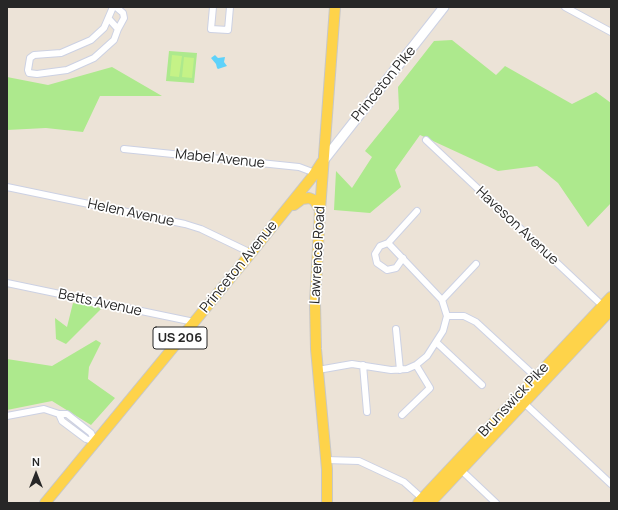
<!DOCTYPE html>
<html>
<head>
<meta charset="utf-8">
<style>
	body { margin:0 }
	#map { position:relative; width:618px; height:510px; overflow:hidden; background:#ece3d7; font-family:Manrope,sans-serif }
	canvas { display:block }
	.frame { position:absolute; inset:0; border:8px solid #272727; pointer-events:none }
	.north { position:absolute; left:16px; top:454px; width:40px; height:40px; -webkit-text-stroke:3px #fff; paint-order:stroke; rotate:0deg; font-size:11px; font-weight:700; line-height:16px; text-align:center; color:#272727 }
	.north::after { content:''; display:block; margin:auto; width:14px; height:18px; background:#272727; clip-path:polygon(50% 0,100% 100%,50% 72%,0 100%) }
</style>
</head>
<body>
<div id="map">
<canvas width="618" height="510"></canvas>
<div class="frame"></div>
<div class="north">N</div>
</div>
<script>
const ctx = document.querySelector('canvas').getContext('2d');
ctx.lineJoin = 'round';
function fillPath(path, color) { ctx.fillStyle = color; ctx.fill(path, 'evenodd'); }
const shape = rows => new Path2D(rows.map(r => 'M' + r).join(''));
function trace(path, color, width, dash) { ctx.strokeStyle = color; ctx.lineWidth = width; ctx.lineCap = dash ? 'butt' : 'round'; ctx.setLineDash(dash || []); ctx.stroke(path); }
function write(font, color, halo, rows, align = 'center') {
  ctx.font = font + ' Manrope,sans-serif'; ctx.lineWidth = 3.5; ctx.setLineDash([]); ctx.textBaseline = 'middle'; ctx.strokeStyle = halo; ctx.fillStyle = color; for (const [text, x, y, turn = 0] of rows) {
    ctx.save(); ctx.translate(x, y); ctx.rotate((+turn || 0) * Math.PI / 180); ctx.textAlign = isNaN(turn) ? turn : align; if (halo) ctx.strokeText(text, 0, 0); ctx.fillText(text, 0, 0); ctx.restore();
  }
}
const green = shape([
	[452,40,496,75,505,66,572,104,596,92,611,103,611,203,588,227,558,183,537,166,498,171,420,135,395,170,401,187,370,213,334,210,336,171,352,188,372,157,365,151,399,109,398,87,434,41],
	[169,51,197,53,194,83,166,81],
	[112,67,162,96,100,96,83,132,46,128,7,130,7,77,48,85],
	[73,303,102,308,66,344,56,339,55,318,67,327],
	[96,340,101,343,89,367,88,379,115,398,91,425,52,401,7,410,7,359,52,366]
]);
const pitch = shape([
	[172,55,182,56,179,77,170,76],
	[184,57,194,58,192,78,182,77]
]);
const water = shape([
	[215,55,218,58,225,57,224,62,227,66,218,69,217,68,216,64,211,58]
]);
const minor = shape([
	[116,7,123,13,124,18,118,29],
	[213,7,211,29,228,30,230,7],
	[565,7,611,32],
	[109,19,118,29,114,40,94,58,67,70,37,74,29,73,28,70,30,58,34,55,61,53,91,40,104,28,113,7],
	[426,140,605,308],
	[124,149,299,167,315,173],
	[7,187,185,224,201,229,251,253],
	[403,258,396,268,387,270,377,263,375,254,380,246,388,243,417,211],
	[7,283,194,322],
	[442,300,476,264],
	[447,316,464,316,476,322,538,379],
	[396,329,400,370],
	[436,342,482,385],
	[363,365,367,412],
	[318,370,352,364,391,370,407,369,416,365,427,356,443,331,447,316,442,300,388,243],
	[523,402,611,484],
	[59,414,62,421,86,439,95,442],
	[402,415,430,388,416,365],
	[7,416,44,409,59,414,67,414,91,433,95,442],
	[326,460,359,461,404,482,424,500],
	[460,469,496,503]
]);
const secondary = shape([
	[324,160,444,7]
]);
const primary = shape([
	[294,205,302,199,309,198,314,200,320,210],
	[45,503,251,253,313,176,322,162],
	[327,503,327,469,316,349,315,303,320,210,335,7],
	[418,503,611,297],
	[430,503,611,310]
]);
const shields = [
	[180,338,54]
];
const shieldNames = [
	["US 206",180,338]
];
const streetNames = [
	["Princeton Pike",384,84,-51],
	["Mabel Avenue",220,159,6],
	["Helen Avenue",131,213,12],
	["Haveson Avenue",517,226,43],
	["Lawrence Road",318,255,-87],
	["Princeton Avenue",239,267,-51],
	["Betts Avenue",100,303,12],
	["Brunswick Pike",514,400,-47]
];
fillPath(green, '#ade98d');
fillPath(pitch, '#c5f287');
fillPath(water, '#5ed2fa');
trace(minor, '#ccd1e3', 8);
trace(secondary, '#ccd1e3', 11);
trace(primary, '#c7c7c7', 12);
trace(minor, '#fff', 6);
trace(secondary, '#fff', 9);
trace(primary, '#fed34a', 10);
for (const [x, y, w] of shields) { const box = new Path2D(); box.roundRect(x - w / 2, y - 11, w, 22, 3); ctx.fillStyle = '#fff'; ctx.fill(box); trace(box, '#272727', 1); }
write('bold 13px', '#272727', null, shieldNames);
write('14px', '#272727', '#fff', streetNames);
</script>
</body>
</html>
